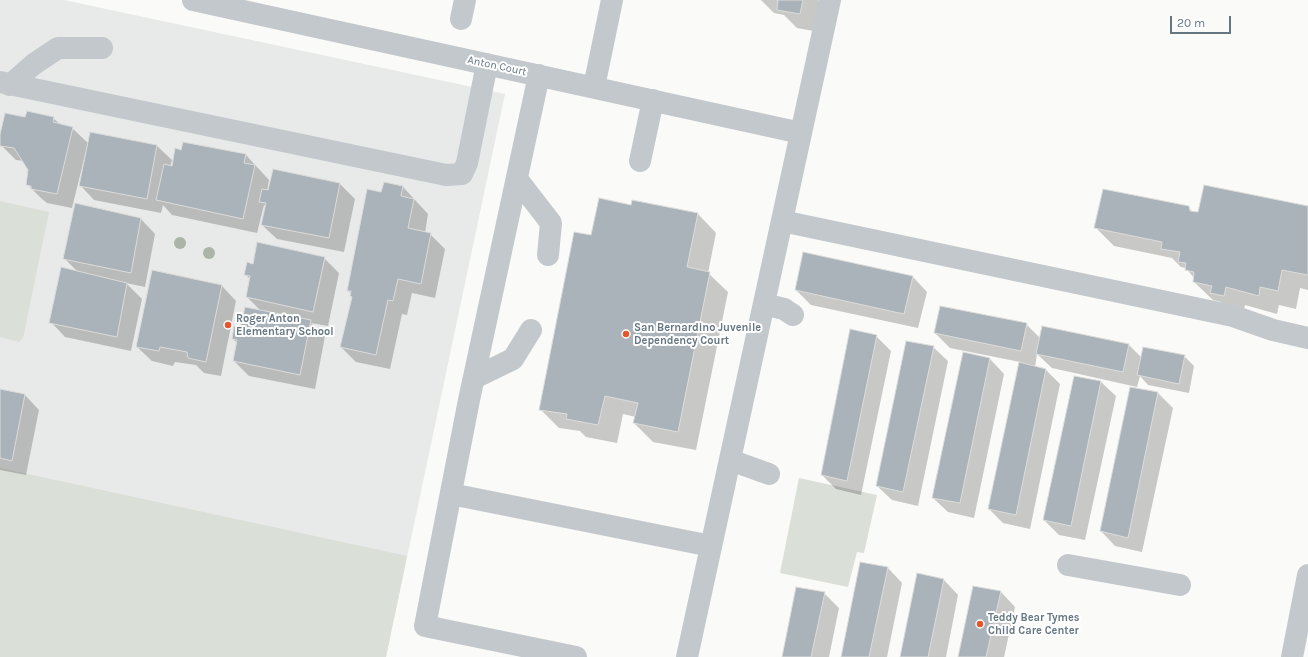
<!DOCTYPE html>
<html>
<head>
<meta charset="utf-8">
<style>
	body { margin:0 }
	#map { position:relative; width:1308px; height:657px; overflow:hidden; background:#fafaf8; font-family:Karla,sans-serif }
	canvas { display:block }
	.scale { position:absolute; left:1170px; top:16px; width:61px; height:18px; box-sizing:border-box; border:2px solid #657683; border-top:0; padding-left:5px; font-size:12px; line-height:14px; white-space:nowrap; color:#657683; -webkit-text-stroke:3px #fff; paint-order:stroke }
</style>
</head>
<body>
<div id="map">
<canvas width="1308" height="657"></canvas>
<div class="scale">20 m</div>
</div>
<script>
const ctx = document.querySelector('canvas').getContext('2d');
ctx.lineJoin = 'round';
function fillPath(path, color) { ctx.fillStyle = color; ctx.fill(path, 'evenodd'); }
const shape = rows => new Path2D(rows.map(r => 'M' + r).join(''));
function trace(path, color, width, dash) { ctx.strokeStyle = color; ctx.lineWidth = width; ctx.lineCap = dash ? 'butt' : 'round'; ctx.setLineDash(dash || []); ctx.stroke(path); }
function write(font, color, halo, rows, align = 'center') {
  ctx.font = font + ' Karla,sans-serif'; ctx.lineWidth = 4; ctx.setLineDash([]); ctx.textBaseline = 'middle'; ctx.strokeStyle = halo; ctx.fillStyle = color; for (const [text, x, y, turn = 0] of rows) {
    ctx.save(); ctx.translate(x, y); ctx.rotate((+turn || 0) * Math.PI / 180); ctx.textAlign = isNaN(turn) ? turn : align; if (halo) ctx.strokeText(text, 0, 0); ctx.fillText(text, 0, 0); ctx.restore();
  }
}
const built = shape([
	[0,0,64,0,505,94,386,657,0,657]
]);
const green = shape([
	[0,201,49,212,23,338,19,342,0,337],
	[0,468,407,556,386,657,0,657],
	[799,478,877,495,864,553,857,552,848,587,780,573]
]);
const shadow = shape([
	[761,0,818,0,824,6,819,32,797,28,784,15,774,13],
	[26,118,53,118,61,125,72,128,88,143,72,208,47,203,42,199,27,184,29,170,24,161,16,160,1,145,0,138],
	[91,133,157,146,172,160,170,167,173,167,182,152,246,155,269,180,267,191,269,191,273,170,340,184,355,199,344,252,277,239,262,225,266,207,264,205,257,233,172,215,163,205,161,213,94,200,80,185],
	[403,187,428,214,425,233,430,234,445,249,435,298,412,293,407,315,402,314,390,369,356,362,341,347,353,297,348,290,381,193],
	[631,206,698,214,716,233,708,273,728,292,696,450,653,442,634,423,636,417,623,414,617,443,586,437,580,431,559,428,540,409,592,237],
	[1188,207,1194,213,1308,207,1308,290,1300,288,1296,309,1279,305,1277,314,1245,305,1243,314,1230,311,1221,302,1213,300,1194,282,1194,278,1186,268,1181,267,1172,258,1114,246,1095,227],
	[141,219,155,234,145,287,126,283,142,299,131,351,65,337,51,322,78,272,64,258],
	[324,258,339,273,328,326,311,323,325,336,315,389,249,376,234,361,238,344,233,339,241,329,261,311,247,297,251,280,245,274,254,265],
	[913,277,927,292,918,328,811,305,796,290],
	[222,286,236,301,221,376,204,373,196,365,175,362,173,366,152,361,137,347],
	[1026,324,1040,338,1129,345,1142,358,1184,356,1194,366,1189,393,1148,385,1140,376,1137,387,1052,368,1037,354,1035,367,1046,370,1060,384,1030,529,1003,523,989,509,1020,362,950,348,935,333],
	[876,336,891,351,861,495,836,489,822,475],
	[933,347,948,361,918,506,892,500,877,486],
	[990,359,1004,374,974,518,948,512,933,498],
	[1075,377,1101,382,1116,396,1085,540,1059,535,1044,520],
	[1131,388,1158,393,1173,408,1142,552,1115,546,1101,531],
	[0,390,25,395,39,410,26,475,0,470],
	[888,568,902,583,887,657,842,657],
	[944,580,958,595,946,657,901,657],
	[1001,592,1015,607,1004,657,959,657],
	[824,593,839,608,829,657,783,657]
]);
const building = shape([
	[777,0,803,0,800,14,777,10,778,0,777,0],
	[27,111,54,117,53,122,73,127,57,194,31,189,31,186,26,185,28,170,14,148,0,146,0,134,5,113,25,117,27,111],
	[90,132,157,145,147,199,79,186,90,132],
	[183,142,246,154,244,163,255,165,243,219,156,200,164,164,172,166,175,148,181,150,183,142],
	[273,169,340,183,329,238,261,225,266,203,259,202,262,189,268,190,273,169],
	[384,182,403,186,401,196,414,199,408,228,431,233,421,284,398,279,393,301,388,300,376,355,340,347,352,297,350,296,351,291,347,291,367,189,381,192,384,182],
	[1204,185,1308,206,1308,275,1282,270,1278,291,1260,287,1259,296,1226,287,1224,296,1210,293,1212,286,1193,282,1194,272,1185,270,1186,263,1178,262,1180,252,1161,249,1162,242,1094,228,1103,189,1189,206,1190,211,1198,212,1204,185],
	[599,198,631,205,632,200,698,213,687,267,710,272,678,432,633,423,638,403,605,396,598,425,566,419,567,414,539,410,574,232,591,235,599,198],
	[75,203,141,218,131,273,63,259,75,203],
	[257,242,325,257,313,312,246,297,250,276,244,275,247,262,253,264,257,242],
	[803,252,913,276,904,314,795,290,803,252],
	[61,267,127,283,117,337,49,323,61,267],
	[152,270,222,285,206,362,188,358,187,352,160,347,159,351,136,347,152,270],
	[940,306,1027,323,1021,351,934,333,940,306],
	[245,307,311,320,300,375,233,361,237,340,232,339,234,326,240,328,245,307],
	[1042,326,1129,344,1123,372,1036,354,1042,326],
	[850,329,877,335,847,481,821,475,850,329],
	[906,341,934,346,903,492,876,486,906,341],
	[1143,347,1185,355,1179,384,1137,375,1143,347],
	[963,352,990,358,960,503,932,498,963,352],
	[1019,362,1046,369,1016,515,988,509,1019,362],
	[1074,376,1101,381,1071,526,1043,520,1074,376],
	[1130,387,1158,392,1128,538,1100,531,1130,387],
	[0,389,25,394,12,461,0,458,0,389],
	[860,562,888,567,869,657,841,657,860,562],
	[917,573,944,579,928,657,900,657,917,573],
	[973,586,1001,591,986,657,958,657,973,586],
	[796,587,825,592,811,657,782,657,796,587]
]);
const minor = shape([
	[193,0,801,133],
	[461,19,465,0],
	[539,75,469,400,425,626,576,657],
	[0,82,446,175,462,174,467,163,487,64],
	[10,85,34,64,58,48,102,48],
	[594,87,612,0],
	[640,161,653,100],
	[517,179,551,223,548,255],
	[782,221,1233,316,1273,330,1308,338],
	[764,304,784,309,793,315],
	[474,378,513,359,531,330],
	[730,460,769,474],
	[451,494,711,546],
	[1068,565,1180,585],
	[687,657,830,0],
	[1292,657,1308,575]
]);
const trees = [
	[180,243],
	[209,253]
];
const markers = [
	[228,325,4,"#e4572e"],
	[626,334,4,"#e4572e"],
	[980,624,4,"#e4572e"]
];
const streetNames = [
	["Anton Court",497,66,12]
];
const poiNames = [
	["Roger Anton",236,319],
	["Elementary School",236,332],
	["San Bernardino Juvenile",634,328],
	["Dependency Court",634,341],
	["Teddy Bear Tymes",988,618],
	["Child Care Center",988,631]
];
fillPath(built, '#e8e9e9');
fillPath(green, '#dadfd7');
fillPath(shadow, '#0003');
fillPath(building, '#aab3b9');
trace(building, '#dcdcda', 1);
trace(minor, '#c3c8cc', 22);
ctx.fillStyle = '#aab4a7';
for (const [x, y] of trees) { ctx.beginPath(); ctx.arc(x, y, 6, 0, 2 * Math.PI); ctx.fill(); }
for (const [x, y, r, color] of markers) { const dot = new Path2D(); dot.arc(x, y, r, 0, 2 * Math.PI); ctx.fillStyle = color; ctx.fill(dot); trace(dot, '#fff', 1.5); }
write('11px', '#657683', '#fff', streetNames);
write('bold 11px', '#657683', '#fff', poiNames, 'left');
</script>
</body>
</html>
